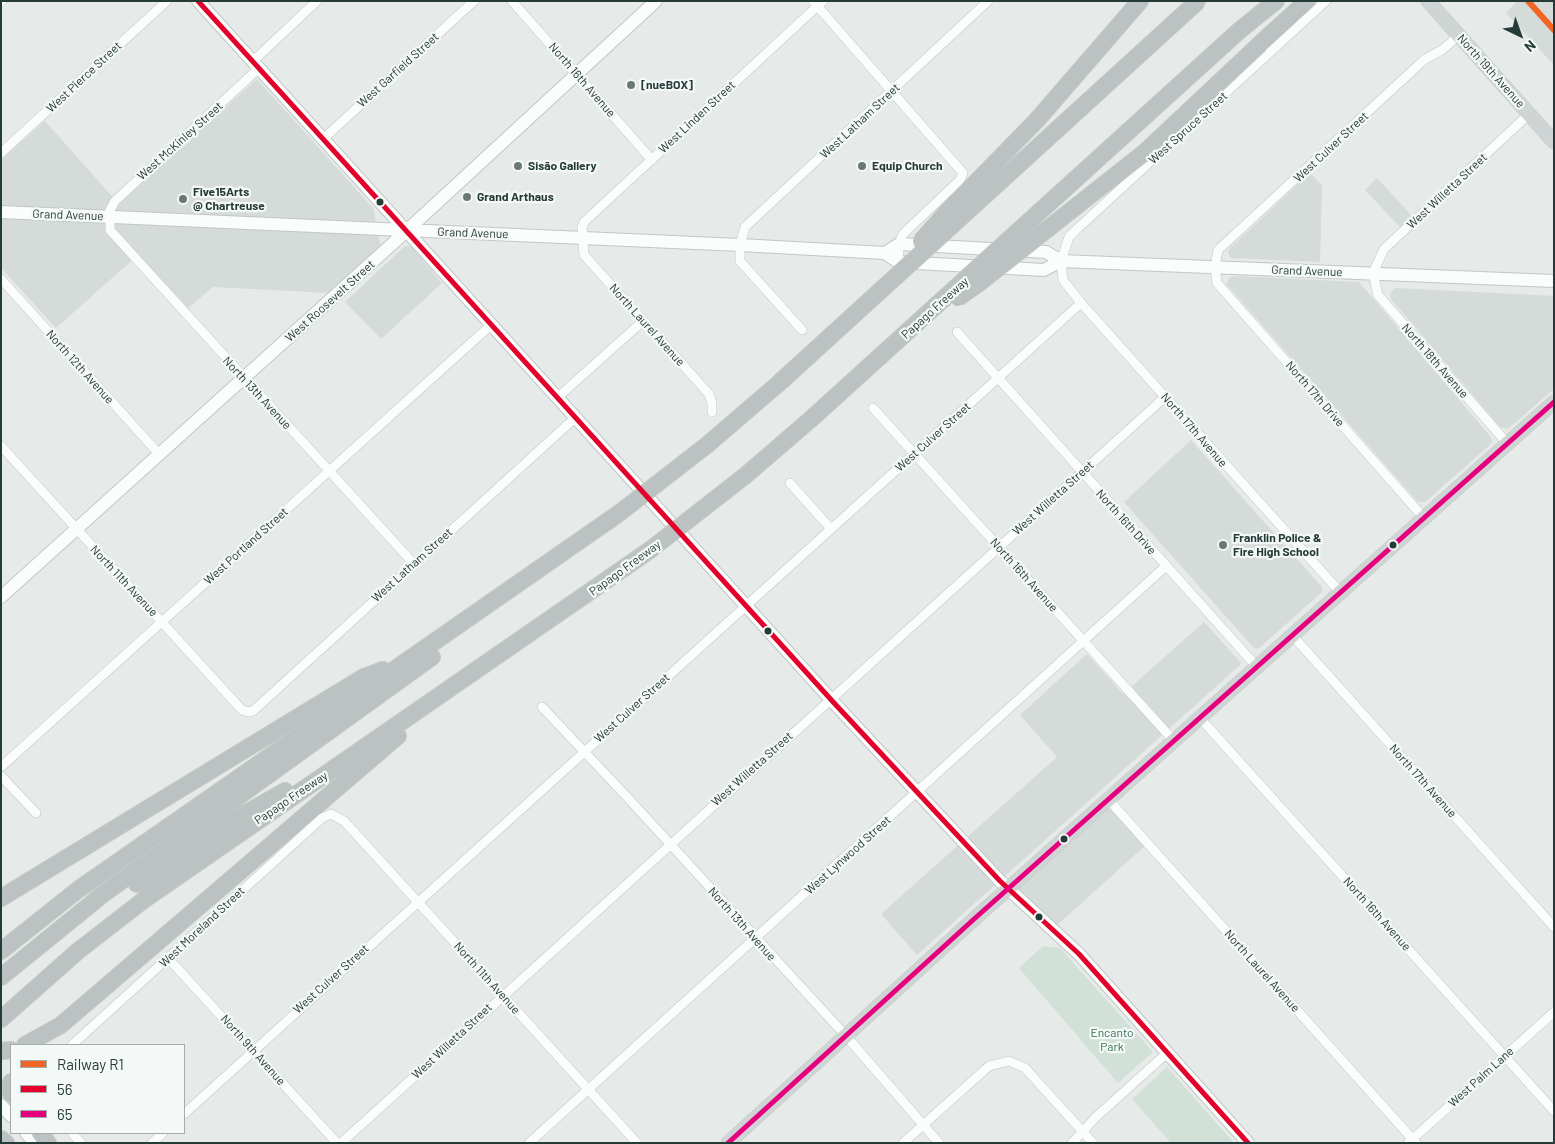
<!DOCTYPE html>
<html>
<head>
<meta charset="utf-8">
<style>
	body { margin:0 }
	#map { position:relative; width:1555px; height:1144px; overflow:hidden; background:#e6eae8; font-family:Barlow,sans-serif }
	canvas { display:block }
	.frame { position:absolute; inset:0; border:2px solid #253b38; pointer-events:none }
	.legend { position:absolute; left:10px; top:1044px; width:175px; height:90px; box-sizing:border-box; background:#f4f8f7; border:1px solid #a1acab; margin:0; padding:6px 9px; list-style:none; font-size:15px; color:#253b38 }
	.legend li { display:flex; align-items:center; gap:10px; height:25px }
	.legend b { width:25px; border:1px solid #a1acab }
	.north { position:absolute; left:1495px; top:10px; width:50px; height:50px; -webkit-text-stroke:4px #f4f8f7; paint-order:stroke; rotate:138deg; font-size:14px; font-weight:700; line-height:20px; text-align:center; color:#253b38 }
	.north::after { content:''; display:block; margin:auto; width:18px; height:22px; background:#253b38; clip-path:polygon(50% 0,100% 100%,50% 72%,0 100%) }
</style>
</head>
<body>
<div id="map">
<canvas width="1555" height="1144"></canvas>
<div class="frame"></div>
<ul class="legend">
<li><b style="height:6px;background:#f26522"></b>Railway R1</li>
<li><b style="height:6px;background:#e4002b"></b>56</li>
<li><b style="height:6px;background:#e5007d"></b>65</li>
</ul>
<div class="north">N</div>
</div>
<script>
const ctx = document.querySelector('canvas').getContext('2d');
ctx.lineJoin = 'round';
function fillPath(path, color) { ctx.fillStyle = color; ctx.fill(path, 'evenodd'); }
const shape = rows => new Path2D(rows.map(r => 'M' + r).join(''));
function trace(path, color, width, dash) { ctx.strokeStyle = color; ctx.lineWidth = width; ctx.lineCap = dash ? 'butt' : 'round'; ctx.setLineDash(dash || []); ctx.stroke(path); }
function write(font, color, halo, rows, align = 'center') {
  ctx.font = font + ' Barlow,sans-serif'; ctx.lineWidth = 4.5; ctx.setLineDash([]); ctx.textBaseline = 'middle'; ctx.strokeStyle = halo; ctx.fillStyle = color; for (const [text, x, y, turn = 0] of rows) {
    ctx.save(); ctx.translate(x, y); ctx.rotate((+turn || 0) * Math.PI / 180); ctx.textAlign = isNaN(turn) ? turn : align; if (halo) ctx.strokeText(text, 0, 0); ctx.fillText(text, 0, 0); ctx.restore();
  }
}
const built = shape([
	[1517,1,1554,1,1554,65,1506,13],
	[257,79,373,208,381,247,330,293,213,287,188,308,138,255,56,328,1,268,1,160,45,121,119,204],
	[1310,173,1322,186,1320,262,1231,258,1228,252,1229,249],
	[1377,178,1412,216,1400,227,1365,190],
	[405,246,411,246,442,283,381,339,345,302],
	[1235,276,1359,282,1490,436,1493,442,1425,502,1418,502,1228,286,1226,284,1229,278],
	[1395,288,1554,296,1554,389,1508,429,1500,427,1391,299,1390,294],
	[1191,440,1322,587,1322,592,1258,649,1254,648,1124,502],
	[1204,622,1241,663,1240,665,917,955,881,914,1057,757,1020,715,1087,654,1123,694],
	[1108,799,1147,844,1053,929,1008,889]
]);
const green = shape([
	[1043,946,1060,948,1153,1052,1118,1083,1019,968],
	[1167,1067,1234,1143,1171,1143,1132,1099]
]);
const street = shape([
	[512,1,652,160],
	[813,1,963,173,960,180,903,234,899,244,898,262],
	[1326,1,1078,228,1069,237,1061,261,1063,280,1081,303,1340,592],
	[1,2,2,1],
	[252,62,317,1],
	[258,69,115,201,110,210,110,230,414,564],
	[322,140,474,1],
	[1,153,167,1],
	[1,279,159,454],
	[802,330,740,261,740,245,745,227,988,1],
	[957,332,1257,667],
	[558,397,643,321],
	[873,408,1174,741],
	[712,412,712,403,709,394,584,255,582,227,584,222,823,1],
	[1507,443,1378,295,1373,273,1384,249,1529,114],
	[1,446,242,710,248,712,253,711,576,417],
	[790,483,831,529],
	[1423,517,1217,283,1215,267,1218,250,1425,59,1442,50,1459,35],
	[1292,635,1554,927],
	[542,707,628,798,846,1036,939,1143],
	[1200,718,1554,1111],
	[1,767,491,325],
	[1,776,36,813],
	[1108,799,1416,1143],
	[168,958,337,1143],
	[72,1045,322,818,331,814,344,821,376,856,637,1143],
	[184,1114,1081,303],
	[72,1133,81,1143],
	[152,1143,163,1133],
	[341,1143,1165,397],
	[529,1143,1166,566],
	[903,1143,989,1066,1009,1061,1025,1068,1093,1143],
	[1072,1143,1096,1117,1167,1053],
	[1408,1143,1554,1012]
]);
const secondary = shape([
	[198,1,835,704,1000,881,1079,954,1248,1143],
	[1,212,740,245,885,253,898,262,1044,270,1061,261],
	[885,253,899,244,1046,252,1061,261,1554,281],
	[1,597,390,246,656,1],
	[1,1105,11,1116],
	[26,1133,35,1143]
]);
const primary = shape([
	[1428,1,1554,142],
	[728,1143,973,920,1554,402]
]);
const highway = shape([
	[1240,30,1276,1],
	[1260,44,1307,1],
	[1037,120,1140,1],
	[137,884,218,829,285,791],
	[1,898,364,677,383,670],
	[1,951,79,889,618,514],
	[1,977,102,895,432,657],
	[1,1019,78,951,145,899,650,550],
	[25,1045,61,1025,398,736],
	[1,1051,11,1050],
	[11,1082,11,1094],
	[40,1133,48,1143],
	[1,1139,6,1143]
]);
const highwayBridge = shape([
	[921,241,946,213,1037,120],
	[958,298,978,284,1145,152,1260,44],
	[618,514,707,445,778,384,1198,1],
	[650,550,746,475,811,419,1240,30]
]);
const bus1 = shape([
	[198,1,835,704,1000,881,1079,954,1248,1143]
]);
const bus2 = shape([
	[728,1143,973,920,1554,402]
]);
const rail1 = shape([
	[1528,1,1554,30]
]);
const markers = [
	[631,85,5,"#697876"],
	[518,166,5,"#697876"],
	[862,166,5,"#697876"],
	[467,197,5,"#697876"],
	[183,199,5,"#697876"],
	[380,202,4.5,"#253b38"],
	[1223,545,5,"#697876"],
	[1393,545,4.5,"#253b38"],
	[768,631,4.5,"#253b38"],
	[1064,839,4.5,"#253b38"],
	[1039,917,4.5,"#253b38"]
];
const streetNames = [
	["West Garfield Street",398,70,-42],
	["North 19th Avenue",1491,71,48],
	["West Pierce Street",84,77,-43],
	["North 16th Avenue",582,80,49],
	["West Linden Street",697,117,-43],
	["West Latham Street",860,121,-43],
	["West Spruce Street",1188,128,-42],
	["West McKinley Street",180,141,-42],
	["West Culver Street",1331,147,-43],
	["West Willetta Street",1447,191,-43],
	["Grand Avenue",68,215,2],
	["Grand Avenue",473,233,2],
	["Grand Avenue",1307,271,2],
	["West Roosevelt Street",330,301,-42],
	["Papago Freeway",935,308,-42],
	["North Laurel Avenue",647,325,48],
	["North 18th Avenue",1435,361,49],
	["North 12th Avenue",80,367,48],
	["North 13th Avenue",257,393,47],
	["North 17th Drive",1315,394,49],
	["North 17th Avenue",1194,430,49],
	["West Culver Street",933,437,-42],
	["West Willetta Street",1053,498,-42],
	["North 16th Drive",1126,522,48],
	["West Portland Street",246,546,-42],
	["West Latham Street",412,565,-42],
	["Papago Freeway",625,568,-36],
	["North 16th Avenue",1024,575,48],
	["North 11th Avenue",124,581,47],
	["West Culver Street",632,708,-42],
	["West Willetta Street",752,769,-42],
	["North 17th Avenue",1423,781,48],
	["Papago Freeway",291,798,-34],
	["West Lynwood Street",848,855,-42],
	["North 16th Avenue",1377,914,48],
	["North 13th Avenue",742,924,48],
	["West Moreland Street",202,927,-43],
	["North Laurel Avenue",1262,971,48],
	["North 11th Avenue",487,978,48],
	["West Culver Street",331,979,-42],
	["West Willetta Street",452,1041,-43],
	["North 9th Avenue",253,1050,48],
	["West Palm Lane",1481,1077,-42]
];
const poiNames = [
	["[nueBOX]",641,85],
	["Sisāo Gallery",528,166],
	["Equip Church",872,166],
	["Five15Arts",193,192],
	["@ Chartreuse",193,206],
	["Grand Arthaus",477,197],
	["Franklin Police &",1233,538],
	["Fire High School",1233,552]
];
const parkNames = [
	["Encanto",1112,1033],
	["Park",1112,1047]
];
fillPath(built, '#d4dbd8');
fillPath(green, '#d1e1d8');
trace(street, '#c3c7c5', 10);
trace(secondary, '#c1c7c5', 14);
trace(primary, '#c2c9c8', 15);
trace(highway, '#c2c9c8', 18);
trace(street, '#fbfcfc', 9);
trace(secondary, '#fbfcfc', 12);
trace(primary, '#cfd5d4', 14);
trace(highway, '#bcc2c1', 16);
trace(highwayBridge, '#c2c9c8', 18, []);
trace(highwayBridge, '#bcc2c1', 16);
trace(bus1, '#e4002b', 5);
trace(bus2, '#e5007d', 5);
trace(rail1, '#f26522', 6);
for (const [x, y, r, color] of markers) { const dot = new Path2D(); dot.arc(x, y, r, 0, 2 * Math.PI); ctx.fillStyle = color; ctx.fill(dot); trace(dot, '#f4f8f7', 2); }
write('12px', '#253b38', '#f4f8f7', streetNames);
write('bold 12px', '#253b38', '#f4f8f7', poiNames, 'left');
write('12px', '#346d52', '#f4f8f7', parkNames);
</script>
</body>
</html>
